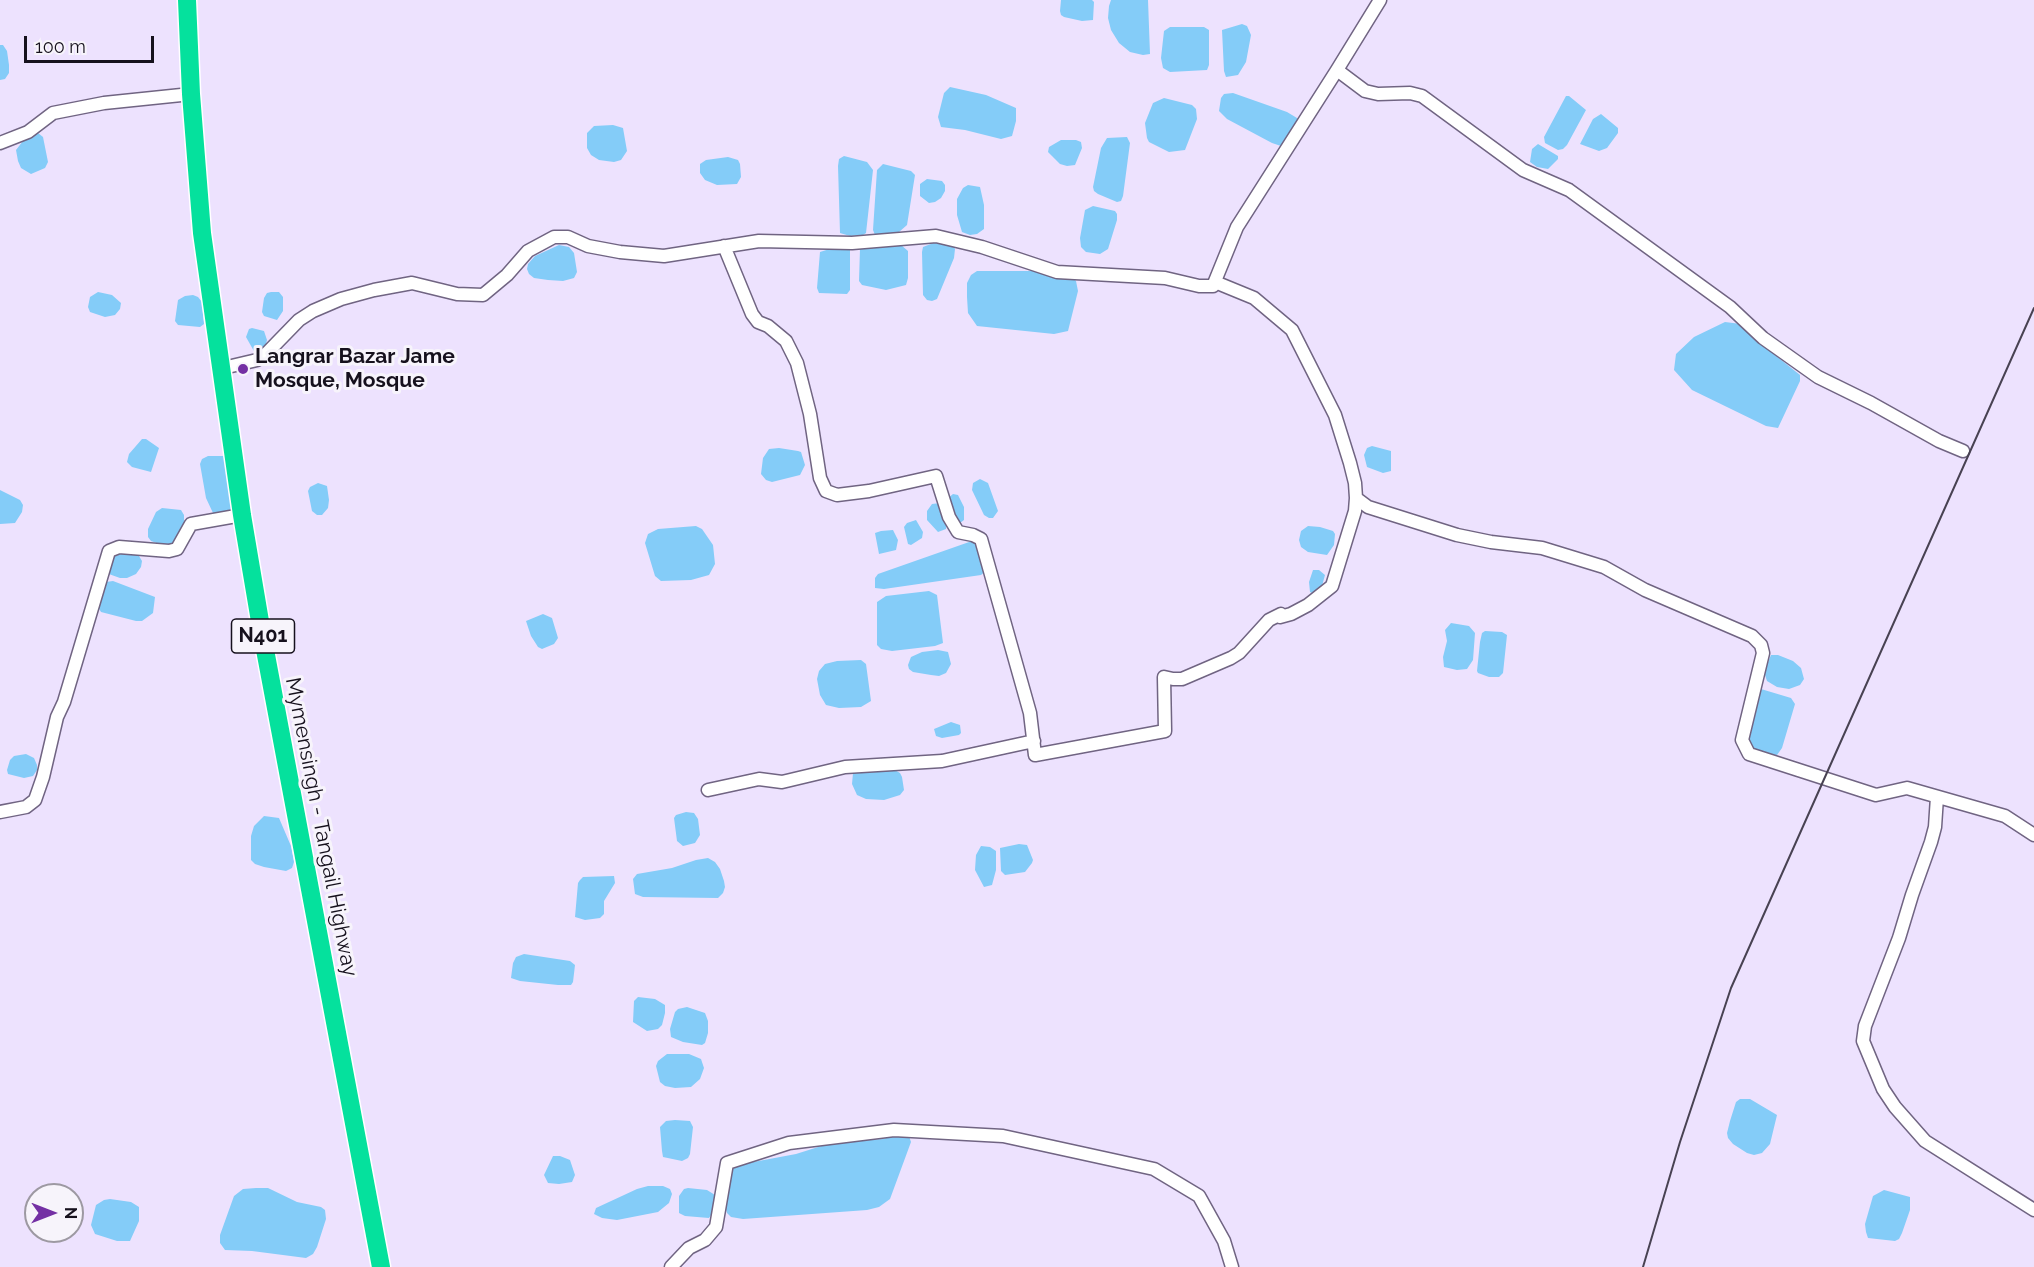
<!DOCTYPE html>
<html>
<head>
<meta charset="utf-8">
<style>
	body { margin:0 }
	#map { position:relative; width:2034px; height:1267px; overflow:hidden; background:#ede2fe; font-family:Raleway,sans-serif }
	canvas { display:block }
	.north { position:absolute; left:24px; top:1183px; width:60px; height:60px; box-sizing:border-box; background:#f7f4fb; border:2px solid #9d99a2; border-radius:50%; rotate:90deg; font-size:16px; font-weight:700; line-height:24px; text-align:center; color:#16111d }
	.north::after { content:''; display:block; margin:auto; width:21px; height:27px; background:#7430a4; clip-path:polygon(50% 0,100% 100%,50% 72%,0 100%) }
	.scale { position:absolute; left:24px; top:36px; width:130px; height:27px; box-sizing:border-box; border:3px solid #16111d; border-top:0; padding-left:8px; font-size:18px; line-height:21px; white-space:nowrap; color:#16111d; -webkit-text-stroke:4px #f7f4fb; paint-order:stroke }
</style>
</head>
<body>
<div id="map">
<canvas width="2034" height="1267"></canvas>
<div class="north">N</div>
<div class="scale">100 m</div>
</div>
<script>
const ctx = document.querySelector('canvas').getContext('2d');
ctx.lineJoin = 'round';
function fillPath(path, color) { ctx.fillStyle = color; ctx.fill(path, 'evenodd'); }
const shape = rows => new Path2D(rows.map(r => 'M' + r).join(''));
function trace(path, color, width, dash) { ctx.strokeStyle = color; ctx.lineWidth = width; ctx.lineCap = dash ? 'butt' : 'round'; ctx.setLineDash(dash || []); ctx.stroke(path); }
function write(font, color, halo, rows, align = 'center') {
  ctx.font = font + ' Raleway,sans-serif'; ctx.lineWidth = 6; ctx.setLineDash([]); ctx.textBaseline = 'middle'; ctx.strokeStyle = halo; ctx.fillStyle = color; for (const [text, x, y, turn = 0] of rows) {
    ctx.save(); ctx.translate(x, y); ctx.rotate((+turn || 0) * Math.PI / 180); ctx.textAlign = isNaN(turn) ? turn : align; if (halo) ctx.strokeText(text, 0, 0); ctx.fillText(text, 0, 0); ctx.restore();
  }
}
const water = shape([
	[1061,0,1092,0,1094,2,1093,20,1082,21,1064,17,1061,15,1060,11],
	[1111,0,1148,0,1150,54,1143,55,1130,52,1119,43,1111,30,1108,18,1109,6],
	[1242,24,1247,26,1251,35,1246,62,1238,75,1226,77,1224,71,1222,30],
	[1170,27,1204,27,1209,30,1209,65,1207,70,1170,72,1163,68,1161,58,1164,31],
	[0,45,3,45,7,51,9,65,9,73,5,79,0,80],
	[950,87,986,95,1016,108,1016,121,1012,136,1001,139,965,130,941,127,938,117,944,93],
	[1233,93,1287,112,1297,118,1299,121,1285,143,1281,146,1272,143,1227,119,1219,111,1221,98,1224,94],
	[1566,96,1569,96,1586,110,1567,145,1563,149,1558,150,1545,143,1544,137],
	[1164,98,1192,105,1196,109,1197,119,1185,150,1169,152,1149,142,1147,138,1145,123,1153,103],
	[1601,114,1618,128,1618,133,1607,148,1599,151,1580,144,1593,119],
	[613,125,623,128,627,151,621,160,614,162,599,160,591,155,587,148,587,133,594,126],
	[38,133,43,137,48,162,45,168,31,174,21,168,18,161,16,150,26,137],
	[1127,137,1130,143,1123,196,1121,201,1117,202,1098,194,1094,191,1093,187,1101,148,1107,138],
	[1061,140,1076,140,1081,142,1082,148,1075,165,1067,166,1060,164,1048,152,1049,147],
	[1538,144,1558,156,1558,159,1548,169,1537,167,1530,162,1532,149],
	[844,156,867,162,873,170,866,233,863,235,850,236,840,233,838,166,839,159],
	[728,157,738,160,740,164,741,177,737,184,717,185,705,180,700,173,700,164,706,160],
	[883,164,911,171,915,175,907,225,899,232,879,236,875,235,873,230,877,170],
	[927,179,942,181,945,185,945,191,941,198,935,202,929,203,920,196,920,184],
	[968,185,980,187,984,205,984,229,977,234,970,235,962,232,957,215,957,199,963,188],
	[1093,206,1115,211,1117,214,1117,220,1108,249,1100,254,1086,252,1081,247,1080,238,1085,210],
	[936,242,953,245,955,249,954,258,937,299,932,301,927,300,923,295,922,252,923,247],
	[888,243,901,245,908,251,908,278,906,285,886,290,862,285,859,281,860,249,863,247],
	[559,245,569,247,574,253,577,272,574,278,563,281,548,280,534,278,529,274,527,269,528,264,535,256],
	[836,247,847,248,850,250,850,290,847,294,819,293,817,288,820,252],
	[977,271,1035,271,1073,278,1076,281,1078,291,1068,331,1054,334,977,326,968,313,967,297,967,283,971,275],
	[98,292,112,295,121,303,120,309,115,315,105,317,90,312,88,307,90,297],
	[271,292,279,292,283,297,283,311,277,320,264,316,262,312,264,298,267,293],
	[193,295,198,297,202,302,204,324,200,327,178,325,175,321,178,300,185,296],
	[1725,322,1741,324,1775,355,1800,375,1800,381,1778,428,1766,426,1692,390,1674,370,1676,354,1694,337],
	[252,328,264,331,267,340,264,351,259,354,255,353,246,337,249,329],
	[142,439,146,439,159,448,151,472,132,467,127,462,129,454],
	[1372,446,1391,451,1391,471,1383,473,1367,467,1364,455,1367,448],
	[779,448,798,451,801,452,805,465,800,475,772,482,766,480,761,474,763,458,769,449],
	[208,456,226,456,233,511,220,515,213,513,206,498,200,464,202,459],
	[980,479,988,483,998,511,993,518,989,518,984,515,972,490,973,483],
	[318,483,327,486,329,500,328,508,322,515,317,515,312,511,308,491,310,487],
	[0,490,20,500,23,505,22,512,15,523,0,524],
	[953,494,958,495,964,507,964,520,960,523,957,523,947,499],
	[940,503,947,520,946,529,938,532,927,520,927,511,932,504],
	[162,508,181,510,184,515,184,524,175,542,165,546,151,541,148,537,148,529,156,512],
	[916,520,923,532,922,538,911,545,908,544,904,527,907,523],
	[696,526,702,529,713,545,715,564,709,575,691,580,661,581,655,576,645,543,648,534,658,529],
	[1308,526,1320,527,1333,531,1335,534,1334,545,1327,555,1308,552,1301,547,1299,540,1301,531],
	[893,530,898,540,896,550,879,554,875,533,881,531],
	[972,541,975,542,986,571,981,575,884,589,875,588,875,578,878,574],
	[124,553,134,553,139,556,142,561,141,567,136,574,127,578,120,578,106,573,110,558],
	[1313,570,1319,570,1325,575,1322,586,1312,593,1310,592,1309,582],
	[113,581,155,597,153,613,142,621,136,621,101,612,97,605,104,585,106,582],
	[929,591,937,595,943,643,935,646,892,651,881,649,877,645,877,602,886,596],
	[543,614,552,618,558,638,554,644,542,649,538,647,531,636,526,621],
	[1451,623,1469,626,1475,633,1473,660,1467,669,1457,670,1444,667,1443,657,1447,641,1445,630],
	[1485,631,1502,632,1507,635,1503,673,1499,677,1489,677,1478,673,1477,671,1480,642,1482,633],
	[938,650,948,652,951,664,946,673,939,676,931,675,913,672,909,669,908,665,911,657,922,652],
	[1771,655,1778,655,1793,661,1801,668,1804,679,1800,685,1789,689,1777,687,1767,681,1764,672],
	[861,660,866,664,871,701,861,707,839,708,826,705,820,695,817,679,819,671,825,664,837,661],
	[1761,689,1791,698,1795,704,1782,748,1777,755,1765,754,1750,747,1746,732,1758,692],
	[951,722,960,725,961,733,959,735,942,738,936,736,934,729],
	[26,754,34,758,37,765,37,770,33,776,24,778,8,774,7,770,10,760,14,756],
	[891,768,900,773,902,777,904,790,900,795,884,800,866,799,857,795,852,784,853,773],
	[686,812,694,813,698,819,700,835,695,843,683,846,677,841,674,818,676,815],
	[264,816,279,818,291,846,294,862,292,868,286,871,264,867,255,864,251,860,251,836,254,826],
	[1019,844,1027,845,1033,860,1032,863,1025,872,1005,875,1001,871,1000,848],
	[981,846,990,847,996,851,996,870,992,885,984,887,975,870,976,855],
	[708,858,715,862,720,869,724,881,725,887,723,893,718,898,643,897,635,894,633,879,637,874,672,868,696,860],
	[614,876,615,883,604,901,604,914,600,918,585,920,575,917,578,883,580,880,583,877],
	[524,954,570,961,575,965,573,982,571,985,558,985,520,981,511,978,513,963,516,957],
	[638,997,655,999,665,1005,665,1013,662,1025,658,1029,647,1031,633,1022,634,1001],
	[687,1007,705,1013,708,1021,708,1033,705,1043,702,1045,683,1042,671,1037,670,1029,675,1012,678,1009],
	[667,1054,689,1054,701,1059,704,1068,700,1079,691,1087,675,1088,665,1086,660,1082,656,1066,658,1061],
	[1740,1099,1750,1099,1777,1115,1770,1144,1762,1153,1754,1155,1747,1153,1733,1144,1728,1138,1727,1133,1730,1121,1736,1102],
	[675,1120,690,1121,693,1127,690,1154,688,1158,682,1161,663,1157,662,1151,660,1127,666,1121],
	[891,1136,909,1136,911,1142,890,1199,879,1207,867,1210,743,1219,731,1217,727,1213,724,1202,728,1180,732,1169,748,1163,796,1154,831,1143,883,1139],
	[553,1156,560,1156,570,1160,575,1175,572,1182,559,1184,548,1183,544,1175],
	[648,1186,663,1186,670,1189,672,1194,669,1203,658,1212,617,1220,602,1218,594,1214,596,1208,637,1189],
	[256,1188,268,1188,297,1202,321,1207,325,1210,326,1219,317,1247,313,1254,306,1258,252,1251,225,1250,220,1243,220,1235,234,1196,243,1189],
	[688,1188,707,1190,715,1195,716,1199,713,1212,709,1218,685,1216,679,1213,679,1196,684,1189],
	[1884,1190,1910,1197,1910,1210,1902,1233,1899,1239,1895,1241,1868,1238,1866,1232,1865,1224,1873,1196],
	[110,1199,131,1202,139,1207,139,1221,130,1241,117,1241,95,1234,91,1225,96,1205,104,1200]
]);
const minor = shape([
	[1337,70,1365,91,1378,94,1410,93,1422,96,1523,170,1569,190,1730,307,1763,338,1818,377,1871,403,1939,441,1963,451],
	[0,143,28,132,53,113,104,103,191,94],
	[724,246,752,314,758,322,768,326,786,341,797,363,810,414,820,478,826,491,837,495,869,491,936,476,949,517,958,532,973,535,981,539,1030,713,1035,755,1165,731,1164,677,1173,679,1182,679,1231,658,1239,653,1269,620,1281,614,1280,617,1291,614,1308,605,1332,586,1355,511,1356,498],
	[1215,282,1254,298,1292,330,1335,415,1350,463,1355,483,1356,498,1368,507,1457,535,1491,542,1542,548,1604,567,1645,590,1752,636,1761,645,1763,653,1742,740,1749,754,1876,795,1907,788,2005,816,2034,835],
	[223,368,257,360,264,356,299,320,313,311,341,299,374,290,412,283,457,294,483,295,507,275,528,251,554,237,568,237,588,246,620,252,664,256,759,241,852,243,936,236,982,247,1057,272,1165,278,1199,286,1213,286,1237,227,1337,70,1380,0],
	[708,790,759,779,782,782,845,767,942,761,1034,741],
	[1937,797,1935,827,1931,842,1912,895,1899,938,1865,1026,1863,1041,1883,1089,1895,1107,1925,1141,2034,1210],
	[0,812,26,807,35,800,43,777,57,717,64,702,109,551,119,547,169,551,177,549,191,524,242,515],
	[671,1267,689,1248,705,1240,716,1227,727,1163,789,1143,894,1130,1003,1136,1154,1169,1199,1196,1224,1241,1232,1267]
]);
const highway = shape([
	[187,0,191,94,202,233,242,515,263,639,381,1267]
]);
const rail = shape([
	[1643,1267,1680,1142,1731,988,2034,308]
]);
const markers = [
	[243,369,6,"#7430a4"]
];
const shields = [
	[263,636,63]
];
const shieldNames = [
	["N401",263,636]
];
const poiNames = [
	["Langrar Bazar Jame",255,357],
	["Mosque, Mosque",255,381]
];
const streetNames = [
	["Mymensingh - Tangail Highway",321,827,79]
];
fillPath(water, '#84ccf8');
trace(minor, '#706482', 15);
trace(highway, '#fff', 21);
trace(minor, '#fff', 12);
trace(highway, '#05e19d', 18);
trace(rail, '#484252', 2);
for (const [x, y, r, color] of markers) { const dot = new Path2D(); dot.arc(x, y, r, 0, 2 * Math.PI); ctx.fillStyle = color; ctx.fill(dot); trace(dot, '#f7f4fb', 2); }
for (const [x, y, w] of shields) { const box = new Path2D(); box.roundRect(x - w / 2, y - 17, w, 34, 4.5); ctx.fillStyle = '#f7f4fb'; ctx.fill(box); trace(box, '#16111d', 1.5); }
write('bold 20px', '#16111d', null, shieldNames);
write('bold 21px', '#16111d', '#f7f4fb', poiNames, 'left');
write('21px', '#16111d', '#f7f4fb', streetNames);
</script>
</body>
</html>
